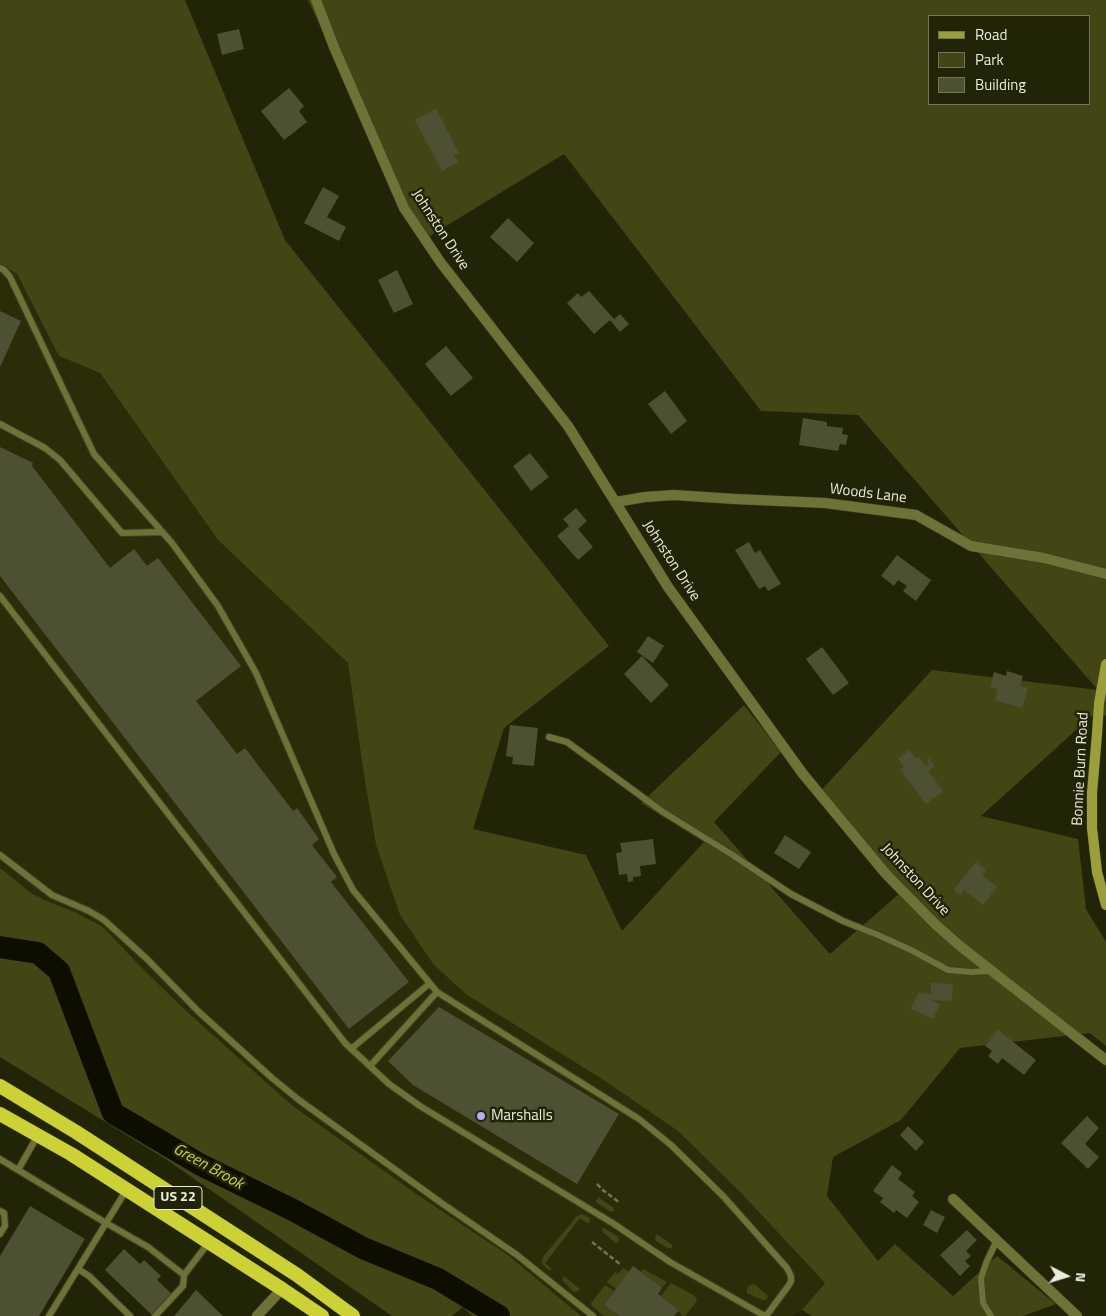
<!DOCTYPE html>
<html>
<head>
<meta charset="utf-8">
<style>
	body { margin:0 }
	#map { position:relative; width:1106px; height:1316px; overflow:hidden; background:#222408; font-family:"Titillium Web",sans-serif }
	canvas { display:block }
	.legend { position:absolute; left:928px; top:15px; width:162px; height:90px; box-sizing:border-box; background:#222408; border:1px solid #72745c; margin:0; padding:6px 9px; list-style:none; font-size:15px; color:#eaebdb }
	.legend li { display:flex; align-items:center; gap:10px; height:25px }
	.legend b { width:25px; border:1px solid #72745c }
	.north { position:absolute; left:1041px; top:1251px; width:50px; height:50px; -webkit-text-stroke:4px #222408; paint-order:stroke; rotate:95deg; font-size:14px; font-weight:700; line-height:20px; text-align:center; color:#eaebdb }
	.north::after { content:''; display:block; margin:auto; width:18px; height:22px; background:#eaebdb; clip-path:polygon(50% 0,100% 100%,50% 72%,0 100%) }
</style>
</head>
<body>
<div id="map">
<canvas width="1106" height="1316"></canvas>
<ul class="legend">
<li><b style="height:6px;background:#9b9f3a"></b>Road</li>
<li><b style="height:14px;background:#434515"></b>Park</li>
<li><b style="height:14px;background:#4e5033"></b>Building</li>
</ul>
<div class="north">N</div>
</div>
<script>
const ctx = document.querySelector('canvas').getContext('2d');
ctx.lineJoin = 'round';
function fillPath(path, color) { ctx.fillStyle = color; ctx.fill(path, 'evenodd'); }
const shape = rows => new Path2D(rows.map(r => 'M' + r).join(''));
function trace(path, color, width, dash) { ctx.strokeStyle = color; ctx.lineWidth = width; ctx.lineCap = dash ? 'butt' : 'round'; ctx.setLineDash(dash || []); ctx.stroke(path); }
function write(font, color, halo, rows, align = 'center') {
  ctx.font = font + ' "Titillium Web",sans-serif'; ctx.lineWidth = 5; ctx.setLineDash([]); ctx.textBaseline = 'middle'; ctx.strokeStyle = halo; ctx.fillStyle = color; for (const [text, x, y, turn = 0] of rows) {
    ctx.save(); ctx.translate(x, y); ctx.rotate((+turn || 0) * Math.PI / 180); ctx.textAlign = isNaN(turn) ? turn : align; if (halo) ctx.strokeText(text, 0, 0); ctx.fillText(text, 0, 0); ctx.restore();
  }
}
const built = shape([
	[0,264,17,273,59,356,100,373,218,540,348,663,364,775,376,845,400,915,434,964,467,995,602,1079,678,1131,742,1194,825,1283,802,1310,792,1316,581,1316,508,1255,418,1195,293,1106,232,1052,182,1007,142,968,103,927,75,912,44,900,0,897]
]);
const green = shape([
	[0,0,185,0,285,240,609,646,504,728,473,829,586,855,622,931,704,842,641,803,744,705,781,752,714,822,830,954,900,893,815,797,932,670,1098,690,858,415,761,411,564,154,420,242,308,0,1106,0,1106,716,1096,712,981,816,1078,839,1086,909,1106,942,1106,1046,1090,1033,960,1048,901,1120,833,1157,827,1196,878,1261,895,1244,953,1296,997,1256,1056,1304,1023,1316,812,1316,802,1310,825,1283,742,1194,678,1131,602,1079,467,995,434,965,400,915,376,845,364,775,348,663,218,540,100,373,59,356,17,274,0,264],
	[930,16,1090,16,1090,104,930,104],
	[0,868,32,894,44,899,40,900,44,900,75,912,103,927,142,968,182,1007,232,1052,293,1106,418,1195,508,1255,581,1316,472,1316,463,1307,452,1316,392,1316,167,1160,0,1057],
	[598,1197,614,1208,614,1211,611,1212,597,1203,596,1201],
	[582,1214,590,1218,590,1222,587,1223,580,1218,545,1263,551,1268,551,1270,549,1270,543,1265,542,1261,543,1257,577,1216],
	[604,1228,617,1236,619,1240,617,1243,615,1243,602,1231,602,1229],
	[657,1234,672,1245,672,1248,667,1248,656,1241,655,1237],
	[623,1268,629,1272,616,1289,607,1282,615,1272,618,1274],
	[643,1269,667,1282,662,1288,641,1272],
	[563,1277,565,1277,579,1288,579,1291,574,1292,563,1281],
	[671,1283,695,1296,697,1301,685,1316,683,1316,678,1311,678,1309,661,1296],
	[754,1284,767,1295,768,1297,766,1300,762,1300,747,1293,747,1290,748,1287,751,1285],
	[605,1285,614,1291,604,1305,619,1316,604,1316,591,1305,591,1303]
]);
const river = shape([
	[0,947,38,953,59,971,113,1113,201,1165,291,1209,363,1248,438,1279,499,1316]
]);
const building = shape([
	[239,29,244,49,222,55,217,34],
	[289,88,304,106,299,111,307,122,284,140,261,111],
	[436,109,459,153,454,155,458,162,442,171,415,120],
	[323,187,339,196,327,217,346,227,339,241,304,223],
	[508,218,534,243,517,262,490,237],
	[397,270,413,304,394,313,378,280],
	[589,291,614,319,620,314,629,324,620,332,610,320,594,334,567,303,578,293,581,297],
	[0,311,21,321,0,367],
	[446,346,473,378,451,396,425,364],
	[665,391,687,421,671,434,648,404],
	[803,418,827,422,827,426,843,428,842,434,848,435,846,445,840,444,838,451,799,445],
	[0,447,33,463,32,466,110,568,134,549,147,566,158,558,241,666,196,701,237,754,245,748,293,811,297,808,319,839,312,845,337,877,331,882,409,982,349,1029,0,576],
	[530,453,549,477,531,491,513,466],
	[576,508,587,521,578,529,593,547,578,560,557,536,569,526,563,519],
	[749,542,755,553,760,550,781,584,768,591,765,586,759,589,735,550],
	[897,555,931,580,916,601,903,591,907,586,898,580,894,586,881,576],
	[648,636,664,646,653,663,637,652],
	[822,647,849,683,833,695,806,659],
	[642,656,669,685,651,703,624,674],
	[1007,671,1023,676,1020,686,1028,688,1022,708,995,700,998,689,990,687,994,672,1006,676],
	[510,725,538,728,534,766,512,764,513,757,506,756],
	[909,750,916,758,918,756,926,766,929,764,927,760,929,758,935,766,928,771,943,791,926,804,900,769,904,767,898,759],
	[785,835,811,852,799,869,774,853],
	[653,839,656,864,640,866,641,876,633,877,633,881,628,882,627,874,619,875,616,853,622,852,620,843],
	[976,862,986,870,982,875,997,887,983,905,964,890,960,895,953,890],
	[931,983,953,984,952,1001,931,1000,940,1004,933,1019,911,1009,918,993,931,994],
	[439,1007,619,1114,577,1184,413,1085,388,1061],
	[998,1030,1036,1060,1024,1075,1002,1058,998,1064,988,1056,992,1051,985,1046],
	[1087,1116,1099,1128,1085,1144,1099,1157,1088,1169,1061,1143],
	[908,1126,924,1142,916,1151,900,1135],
	[892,1165,902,1173,898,1179,915,1192,912,1196,919,1202,907,1218,896,1210,894,1213,880,1202,883,1198,873,1191],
	[30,1206,85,1239,39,1316,0,1316,0,1256],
	[931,1210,945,1217,937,1233,923,1225],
	[967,1230,977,1240,966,1251,971,1256,965,1261,970,1266,960,1276,940,1255],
	[124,1249,140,1264,144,1260,161,1276,157,1280,173,1295,153,1316,105,1270],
	[633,1266,662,1288,658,1294,679,1310,674,1316,619,1316,604,1305],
	[196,1290,223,1316,174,1316]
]);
const path = shape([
	[597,1184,604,1191,620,1203],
	[592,1242,621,1265]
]);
const service = shape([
	[0,268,4,270,10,277,94,454,172,543,218,606,256,673,334,854,353,890,437,992,639,1119,671,1145,723,1196,787,1268,791,1276,791,1281,789,1285,766,1316],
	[0,424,45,448,60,460,122,533,162,532],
	[0,596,345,1043,389,1084,420,1106,614,1224,670,1262,765,1316],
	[549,737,567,742,663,812,731,854,791,894,843,921,878,935,911,950,948,970,971,972,990,971],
	[0,855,52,895,89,911,104,920,147,959,199,1012,272,1078,299,1100,440,1202,517,1255,593,1316],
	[351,1049,429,984],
	[370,1066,437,992],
	[38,1135,18,1170,106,1223,127,1189],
	[0,1159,18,1170],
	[0,1211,4,1213,5,1226,0,1234],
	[78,1269,89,1276,130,1316],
	[49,1316,106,1223,148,1247,184,1275,209,1242],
	[155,1316,183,1286,184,1275],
	[991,1316,983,1303,981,1278,987,1261,997,1240]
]);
const minor = shape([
	[616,502,645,497,674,495,735,499,825,503,916,515,971,546,1044,558,1106,574],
	[953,1199,1077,1316],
	[257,1316,282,1289]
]);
const tertiary = shape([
	[316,0,334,47,404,208,441,263,568,426,668,587,803,774,886,874,935,924,960,946,1106,1060]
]);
const secondary = shape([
	[1106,664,1099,703,1097,734,1092,793,1092,828,1097,872,1106,905]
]);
const trunk = shape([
	[0,1086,76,1132,297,1275,353,1316],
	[0,1114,71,1154,282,1289,322,1316]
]);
const markers = [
	[481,1116,5,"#b8abf7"]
];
const shields = [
	[178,1198,48]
];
const shieldNames = [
	["US 22",178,1198]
];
const streetNames = [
	["Johnston Drive",440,230,57],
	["Woods Lane",868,494,7],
	["Johnston Drive",671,561,57],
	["Bonnie Burn Road",1081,769,-87],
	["Johnston Drive",915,880,47]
];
const poiNames = [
	["Marshalls",491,1116]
];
const waterNames = [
	["Green Brook",208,1167,29]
];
fillPath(built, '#2b2d08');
fillPath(green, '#434515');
trace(river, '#0d0e00', 22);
fillPath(building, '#4e5033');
trace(service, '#3e4026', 8);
trace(minor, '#3e4026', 11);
trace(tertiary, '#3e4026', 11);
trace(secondary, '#3e4026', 11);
trace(trunk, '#3e4026', 15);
trace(path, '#71735b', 2.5, [5, 2.5]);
trace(service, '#6e7236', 6);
trace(minor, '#6e7236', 10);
trace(tertiary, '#6e7236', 10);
trace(secondary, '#9b9f3a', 10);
trace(trunk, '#ccd236', 14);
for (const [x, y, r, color] of markers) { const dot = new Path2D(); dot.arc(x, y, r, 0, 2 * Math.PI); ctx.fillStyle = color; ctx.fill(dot); trace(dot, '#222408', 2); }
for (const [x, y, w] of shields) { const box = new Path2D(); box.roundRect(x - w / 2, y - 11.5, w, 23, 4); ctx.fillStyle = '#222408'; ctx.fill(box); trace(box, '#eaebdb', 1); }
write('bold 14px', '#eaebdb', null, shieldNames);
write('15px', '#eaebdb', '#222408', streetNames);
write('15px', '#eaebdb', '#222408', poiNames, 'left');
write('italic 16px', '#c9cf4b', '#222408', waterNames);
</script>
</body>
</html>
